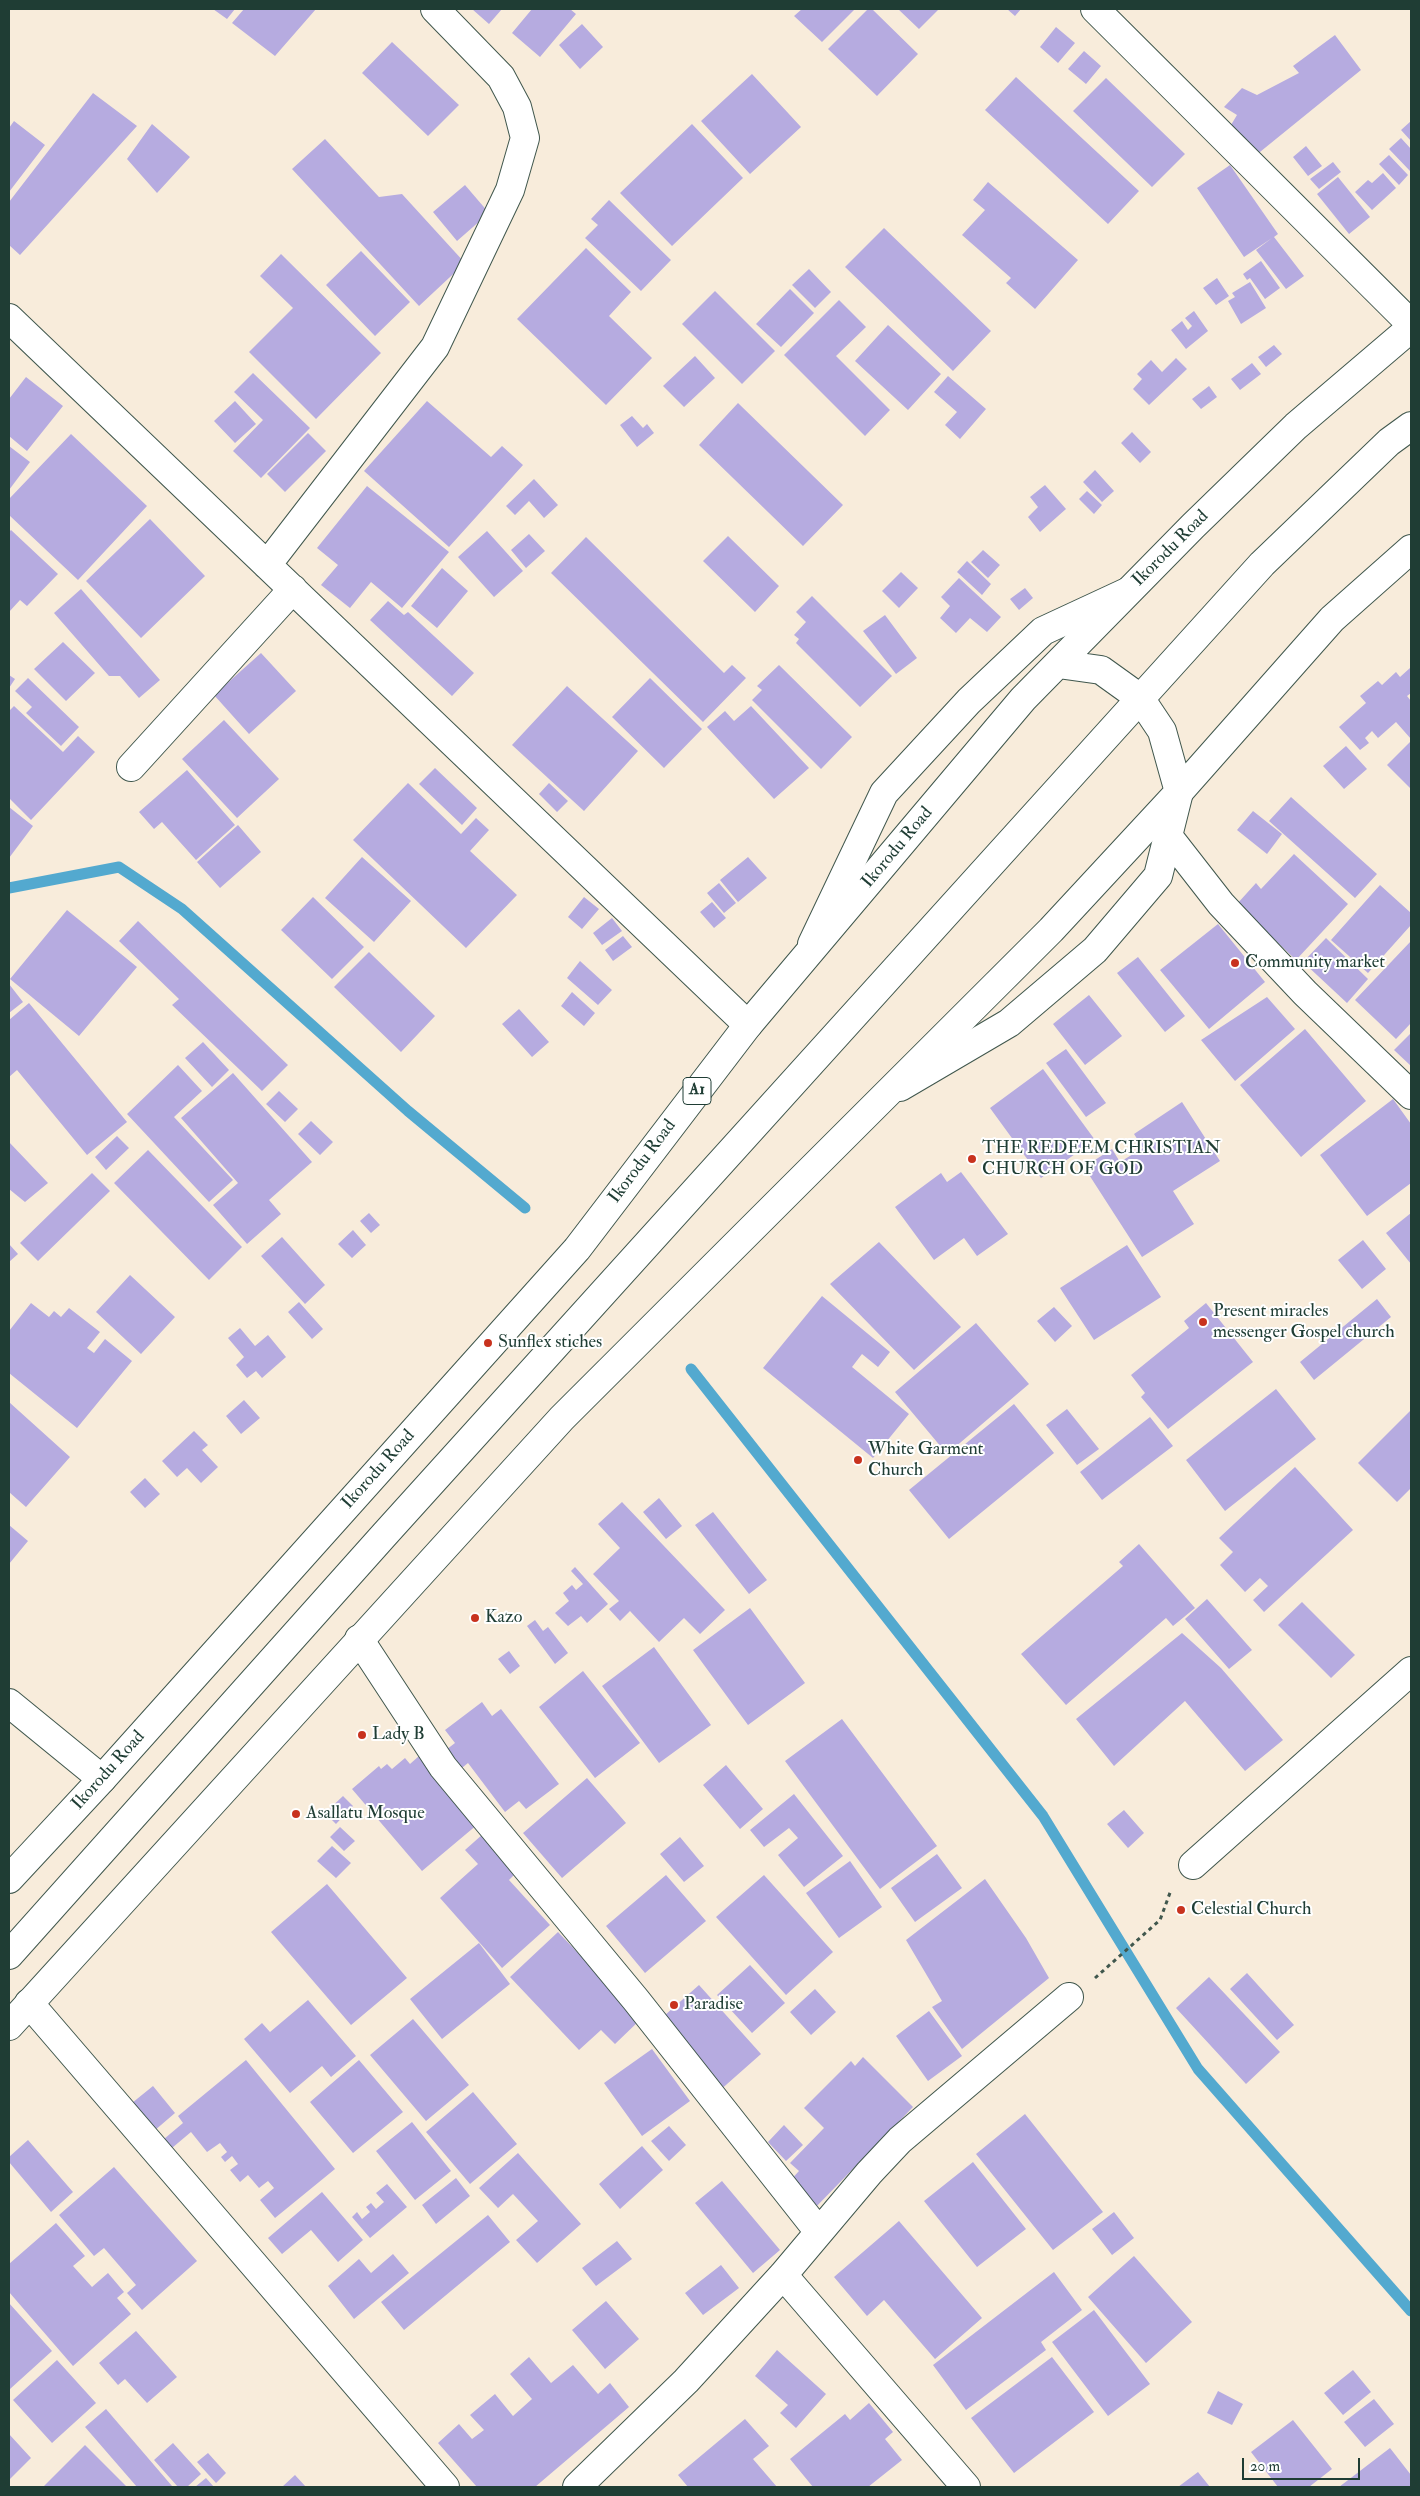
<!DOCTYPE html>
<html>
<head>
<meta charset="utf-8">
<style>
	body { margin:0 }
	#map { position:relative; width:1420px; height:2496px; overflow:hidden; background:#f8ecdb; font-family:"IM FELL Double Pica",serif }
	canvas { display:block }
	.frame { position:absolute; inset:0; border:10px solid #1f3d34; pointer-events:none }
	.scale { position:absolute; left:1242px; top:2458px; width:118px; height:22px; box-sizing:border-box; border:2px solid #1f3d34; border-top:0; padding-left:6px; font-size:15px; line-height:18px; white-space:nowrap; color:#1f3d34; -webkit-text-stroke:4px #fff; paint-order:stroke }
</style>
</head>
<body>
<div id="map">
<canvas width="1420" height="2496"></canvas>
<div class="frame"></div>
<div class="scale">20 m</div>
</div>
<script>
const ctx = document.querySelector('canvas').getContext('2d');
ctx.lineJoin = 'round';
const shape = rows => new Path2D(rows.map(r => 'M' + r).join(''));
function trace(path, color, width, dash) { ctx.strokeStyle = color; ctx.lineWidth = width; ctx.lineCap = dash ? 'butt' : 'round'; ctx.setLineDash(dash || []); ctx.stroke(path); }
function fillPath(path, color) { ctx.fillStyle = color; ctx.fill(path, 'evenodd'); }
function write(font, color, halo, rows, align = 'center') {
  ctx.font = font + ' "IM FELL Double Pica",serif'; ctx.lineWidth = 4; ctx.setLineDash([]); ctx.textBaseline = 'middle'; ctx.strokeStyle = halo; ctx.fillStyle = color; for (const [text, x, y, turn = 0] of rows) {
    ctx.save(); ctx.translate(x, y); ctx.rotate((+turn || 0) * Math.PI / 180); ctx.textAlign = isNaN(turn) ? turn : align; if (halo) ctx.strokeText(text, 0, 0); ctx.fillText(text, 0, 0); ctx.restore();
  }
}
const stream = shape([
	[9,888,119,867,182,909,408,1111,525,1208],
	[691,1369,1043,1816,1198,2069,1411,2311]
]);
const building = shape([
	[213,9,235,9,227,19],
	[244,9,316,9,275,56,232,23],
	[472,9,502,9,489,24],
	[532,9,570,9,576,14,540,57,512,33],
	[802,9,855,9,822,42,794,16],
	[868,9,872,9,918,54,877,96,828,49],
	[898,9,939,9,919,29],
	[1007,9,1021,9,1015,16],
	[582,24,603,47,580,69,559,45],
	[1056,27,1075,43,1058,63,1040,47],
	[1335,35,1361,70,1255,156,1231,125,1237,115,1224,107,1242,88,1257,95,1299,73,1293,66],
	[392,42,459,105,428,136,362,73],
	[1084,51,1101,66,1086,84,1068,69],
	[752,74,801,127,750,174,701,121],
	[1016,77,1139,191,1108,224,985,110],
	[1106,78,1185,154,1152,187,1073,111],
	[93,93,137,126,20,255,9,245,9,202],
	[14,121,45,145,9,192,9,128],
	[1411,121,1411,141,1401,130],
	[152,124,190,157,157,193,127,159],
	[692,124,743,178,672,246,620,193],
	[1401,138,1411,149,1410,171,1389,149],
	[325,139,379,197,402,194,465,263,419,306,292,169],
	[1306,146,1322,166,1308,176,1293,157],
	[1389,155,1408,175,1399,185,1379,164],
	[1333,162,1341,172,1319,189,1310,179],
	[1230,165,1278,234,1274,237,1304,276,1286,289,1256,250,1272,238,1244,257,1197,188],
	[1383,173,1396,188,1372,210,1355,192,1368,180,1372,183],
	[1338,177,1370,217,1349,234,1317,194],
	[988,182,1078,260,1035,309,1006,283,1011,278,962,235,985,210,973,200],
	[465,185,489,213,457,241,433,212],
	[609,200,671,260,641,291,585,238,598,225,591,219],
	[884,228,991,331,953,371,845,267],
	[586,248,631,292,609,316,652,358,606,405,517,319],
	[361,251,410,302,375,336,326,285],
	[281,254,381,353,316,419,249,352,293,308,260,276],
	[1261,261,1280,288,1265,299,1250,278,1247,280,1243,274],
	[809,269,831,292,815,308,792,285],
	[1217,278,1229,296,1216,305,1203,288],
	[1250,282,1266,308,1241,324,1228,301,1235,297,1232,293],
	[790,289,814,313,781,347,756,324],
	[715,291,775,351,742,384,682,324],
	[839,300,866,327,836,356,890,410,865,436,784,355],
	[1194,311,1208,331,1186,349,1171,330,1182,321,1188,330,1192,326,1185,318],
	[888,325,941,374,908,410,855,361],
	[1274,345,1282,354,1266,367,1258,357],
	[695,356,715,378,684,407,663,386],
	[1176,358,1187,369,1149,405,1133,389,1142,379,1137,374,1151,360,1162,372],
	[1252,363,1261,374,1240,390,1231,379],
	[253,373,310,428,261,478,233,451,263,420,234,392],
	[948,376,986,409,960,439,945,425,957,412,934,392],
	[26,377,63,406,27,451,9,436,9,399],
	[1209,386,1217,397,1201,409,1192,399],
	[235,401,256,424,235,443,214,421],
	[427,401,491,457,502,446,523,465,449,547,364,471],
	[738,403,843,505,803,546,699,445],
	[632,416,643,428,647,424,654,433,637,447,620,425],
	[1132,432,1151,452,1140,463,1121,443],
	[308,433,326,451,285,492,267,474],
	[71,434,147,506,78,580,9,515,9,499],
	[9,446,30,462,9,490],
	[1095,470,1114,491,1102,502,1083,482],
	[534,479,558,505,544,518,529,501,515,515,506,506],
	[1045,485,1066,509,1040,532,1028,517,1038,507,1030,497],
	[367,486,449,552,402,608,371,582,350,608,321,585,338,565,317,548],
	[1087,491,1102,505,1094,514,1079,499],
	[150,519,205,576,141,638,86,581],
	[11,530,58,574,27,606,20,600,9,612,9,532],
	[487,531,523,571,494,597,458,557],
	[529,534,545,551,526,568,511,550],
	[728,536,779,586,755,612,703,561],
	[586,537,724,673,732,665,746,678,703,722,551,573],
	[983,550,1000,565,988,578,971,562],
	[967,561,991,584,982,595,957,572],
	[442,568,468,591,437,628,411,606],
	[901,572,918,588,899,608,882,591],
	[959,578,1001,617,987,632,970,618,956,633,940,618,950,606,941,597],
	[1025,588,1033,598,1019,610,1010,599],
	[81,589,160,680,139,698,120,676,109,676,54,613],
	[812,596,892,676,860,707,796,643,799,639,794,635,806,622,796,612],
	[388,601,404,615,408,612,474,673,452,696,370,620],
	[885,615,917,658,896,674,863,631],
	[63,642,95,673,66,701,34,669],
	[261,653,296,691,249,734,214,695],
	[779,665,852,737,821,769,752,700,762,690,757,686],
	[1410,668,1411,693,1407,696,1411,701,1411,739,1396,722,1378,738,1372,731,1365,738,1369,743,1360,750,1339,727,1366,703,1360,696,1378,681,1382,685,1396,672,1400,677],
	[9,675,15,679,9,688],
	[28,678,79,727,61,746,26,713,32,707,15,691],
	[650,678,702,729,664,768,612,717],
	[567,686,638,751,584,811,512,745],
	[14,706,63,752,78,736,95,752,31,820,9,798,9,711],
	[751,706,809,768,774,799,707,727,725,711,734,721],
	[224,720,279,779,237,818,182,759],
	[1411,741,1411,789,1387,765],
	[1346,746,1367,769,1344,789,1323,766],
	[435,768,477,808,462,825,419,784],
	[187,770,235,825,196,860,162,822,154,829,139,812],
	[408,783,461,834,476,818,489,830,470,851,517,895,466,948,353,840],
	[549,783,568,801,557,812,539,794],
	[1291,797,1377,874,1355,898,1269,821],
	[9,807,33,826,9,858],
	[1253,811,1282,834,1267,854,1237,830],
	[238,825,261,852,220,888,197,862],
	[1294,854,1348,904,1296,960,1237,904,1256,883,1261,889],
	[362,857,411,901,374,942,325,898],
	[748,857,767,878,738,902,720,880],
	[719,883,736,903,724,913,707,893],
	[1380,885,1411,913,1411,925,1368,973,1331,940],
	[313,897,364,947,332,979,281,930],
	[584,897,599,909,582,929,568,917],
	[712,902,726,918,714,928,700,912],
	[67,910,137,967,79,1036,10,979],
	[612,918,622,931,602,945,593,933],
	[138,921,288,1065,262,1091,172,1005,179,999,119,941],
	[1218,924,1265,982,1209,1029,1160,970],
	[623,936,632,947,613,961,605,950],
	[1326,938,1368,979,1347,1003,1303,962],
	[1411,941,1411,1023,1396,1039,1355,1000],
	[369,952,435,1016,401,1052,334,987],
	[1138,957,1185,1016,1165,1032,1117,973],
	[580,961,612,990,598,1005,567,978],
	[9,984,23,1002,9,1013],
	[572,992,595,1013,584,1026,561,1006],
	[1089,995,1122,1036,1085,1065,1053,1024],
	[1267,997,1295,1029,1235,1081,1201,1040],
	[29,1003,127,1122,87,1155,17,1070,9,1077,9,1020],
	[519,1009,549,1042,532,1057,502,1024],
	[1305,1029,1366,1101,1301,1157,1240,1085],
	[1411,1033,1411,1066,1394,1050],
	[203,1042,229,1070,212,1087,185,1058],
	[1066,1049,1106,1103,1086,1117,1046,1063],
	[178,1065,202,1091,174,1117,233,1180,209,1202,127,1114],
	[1043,1069,1095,1140,1041,1178,990,1108],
	[233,1073,312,1162,269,1200,281,1214,247,1244,213,1205,238,1183,181,1118],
	[279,1091,298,1109,285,1122,266,1104],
	[1393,1099,1411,1124,1411,1183,1367,1216,1320,1155],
	[1182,1102,1220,1161,1173,1191,1194,1224,1142,1257,1084,1167,1112,1149,1120,1162,1143,1148,1134,1134],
	[311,1121,333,1142,320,1155,298,1134],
	[117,1136,129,1148,106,1170,95,1157],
	[9,1142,48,1183,25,1202,9,1189],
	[148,1150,242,1247,209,1280,114,1183],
	[961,1172,1008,1234,977,1256,964,1238,934,1260,895,1207,941,1173,947,1182],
	[92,1173,110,1191,38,1261,20,1243],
	[369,1213,380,1225,371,1233,360,1221],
	[1411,1213,1411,1264,1386,1233],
	[353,1230,366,1245,352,1258,338,1244],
	[282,1237,325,1285,305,1304,261,1256],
	[1363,1240,1386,1269,1362,1289,1338,1260],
	[879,1242,961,1327,914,1370,830,1284],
	[9,1244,18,1254,9,1262],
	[1127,1245,1161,1297,1094,1340,1060,1288],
	[130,1275,175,1317,141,1354,96,1312],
	[822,1296,890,1352,878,1367,862,1354,852,1367,909,1414,873,1458,763,1368],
	[1377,1299,1391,1317,1314,1380,1300,1362],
	[299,1302,323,1329,312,1339,288,1312],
	[31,1303,49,1317,54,1311,61,1317,69,1308,100,1332,87,1348,94,1353,105,1339,132,1361,77,1428,9,1373,9,1331],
	[1206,1303,1253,1362,1168,1429,1141,1397,1145,1393,1131,1375,1189,1328,1184,1321],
	[1054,1307,1072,1326,1055,1342,1037,1321],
	[976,1323,1029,1384,947,1454,895,1392],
	[240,1328,255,1346,268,1335,286,1357,262,1378,256,1371,247,1378,236,1365,244,1357,228,1338],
	[1276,1389,1316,1439,1225,1511,1186,1460],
	[244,1400,260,1418,241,1434,226,1416],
	[9,1402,70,1457,26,1507,9,1492],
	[1014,1404,1054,1453,949,1539,909,1490],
	[1067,1409,1099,1449,1077,1465,1046,1425],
	[1411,1410,1411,1488,1397,1502,1358,1463],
	[1150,1417,1173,1446,1102,1500,1080,1472],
	[194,1431,208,1445,202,1450,218,1467,201,1483,187,1468,177,1477,162,1461],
	[1295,1467,1353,1530,1264,1612,1253,1600,1268,1586,1260,1578,1245,1592,1220,1565,1233,1552,1219,1538],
	[145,1478,160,1494,145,1508,130,1492],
	[659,1498,682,1526,666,1539,643,1512],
	[622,1502,725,1610,700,1634,684,1618,659,1642,630,1611,620,1621,609,1609,619,1601,593,1574,620,1548,598,1524],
	[713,1512,767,1580,749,1594,695,1525],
	[9,1525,28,1541,9,1564],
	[1139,1544,1195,1608,1173,1626,1166,1618,1066,1705,1021,1654,1123,1566,1119,1562],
	[575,1567,608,1604,587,1623,581,1616,568,1626,555,1613,569,1601,563,1593,572,1585,576,1590,583,1584,571,1571],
	[1207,1599,1252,1650,1229,1669,1185,1619],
	[1302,1602,1355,1655,1331,1678,1278,1625],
	[750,1608,805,1683,748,1725,693,1650],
	[535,1620,543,1631,548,1627,568,1653,555,1664,527,1626],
	[1182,1633,1221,1668,1283,1740,1245,1771,1185,1701,1114,1766,1076,1719],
	[654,1647,711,1725,659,1763,602,1686],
	[509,1651,520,1666,510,1674,498,1659],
	[583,1671,640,1743,595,1778,539,1707],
	[482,1702,492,1716,501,1709,559,1784,526,1809,519,1801,505,1812,468,1763,457,1772,442,1753,455,1743,445,1730],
	[842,1719,937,1846,880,1889,785,1761],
	[419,1756,478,1824,422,1871,352,1789,379,1766,381,1769,387,1764,392,1769,405,1758,410,1764],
	[726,1765,763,1809,740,1829,703,1785],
	[587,1778,626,1823,562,1878,523,1833],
	[794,1794,843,1856,804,1887,778,1855,798,1838,789,1828,764,1847,750,1830],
	[343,1796,353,1806,336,1824,325,1813],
	[1124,1810,1144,1833,1128,1848,1107,1824],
	[340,1827,355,1841,344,1851,330,1837],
	[483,1834,517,1872,509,1880,550,1925,502,1968,440,1898,478,1864,465,1850],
	[680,1837,704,1866,684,1882,660,1854],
	[332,1846,351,1863,336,1878,317,1861],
	[937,1854,962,1888,915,1922,891,1888],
	[850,1861,882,1907,839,1938,806,1893],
	[666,1875,706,1921,645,1973,606,1926],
	[764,1875,833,1952,786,1995,716,1917],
	[985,1879,1026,1938,1049,1978,962,2049,932,2007,942,2001,906,1940],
	[327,1884,407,1978,351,2025,271,1932],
	[558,1932,641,2019,615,2044,601,2030,579,2050,510,1977],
	[479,1943,510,1984,442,2039,410,1999],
	[750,1965,785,2003,752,2033,717,1995],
	[1247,1973,1294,2025,1277,2040,1230,1989],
	[1209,1977,1280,2052,1246,2084,1176,2008],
	[699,1985,761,2054,718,2092,656,2023],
	[815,1989,836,2012,811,2035,790,2012],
	[308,2000,356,2056,331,2077,322,2066,290,2093,244,2039,262,2023,270,2032],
	[929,2011,962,2056,928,2081,896,2036],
	[413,2019,469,2085,426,2121,370,2055],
	[652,2049,690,2101,642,2136,604,2083],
	[863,2057,913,2107,813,2210,787,2184,799,2171,790,2163,824,2128,804,2108,851,2061,855,2066],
	[246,2060,335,2169,275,2218,260,2200,274,2188,268,2181,259,2188,248,2175,240,2182,230,2170,238,2164,232,2156,225,2162,221,2157,227,2152,220,2143,207,2152,191,2132,172,2148,164,2139,183,2123,178,2116],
	[359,2060,403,2112,353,2153,310,2102],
	[153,2086,175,2113,154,2131,132,2103],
	[473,2092,517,2144,470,2184,426,2132],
	[1025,2114,1103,2212,1053,2250,976,2154],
	[412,2122,451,2171,415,2200,376,2151],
	[784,2125,803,2145,786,2161,768,2142],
	[669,2126,686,2145,669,2161,651,2141],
	[28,2140,73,2192,51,2212,9,2162,9,2157],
	[642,2146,663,2170,620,2209,599,2184],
	[518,2153,581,2224,537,2263,516,2240,538,2221,513,2194,498,2208,479,2188],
	[973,2162,1026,2229,977,2267,924,2201],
	[114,2167,197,2261,142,2310,127,2293,136,2285,104,2248,94,2256,59,2215],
	[456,2178,470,2196,436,2224,422,2205],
	[722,2181,780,2250,753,2273,695,2203],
	[387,2184,407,2207,370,2238,352,2217,357,2212,362,2219,370,2212,366,2207,371,2203,376,2209,384,2202,376,2193],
	[322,2192,363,2240,338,2262,311,2230,282,2254,268,2238],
	[1114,2212,1134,2238,1112,2255,1092,2229],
	[488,2215,510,2242,404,2330,381,2302],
	[899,2221,982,2318,935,2359,884,2300,867,2316,834,2277],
	[56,2223,85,2256,73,2266,92,2287,108,2273,124,2292,117,2298,131,2314,73,2366,9,2292,9,2264],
	[617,2241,632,2259,596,2286,582,2268],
	[393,2254,409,2273,354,2319,328,2286,359,2259,371,2273],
	[1134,2256,1192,2322,1146,2363,1088,2297],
	[721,2265,739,2288,703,2315,685,2293],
	[1054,2272,1082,2310,1041,2342,1046,2350,966,2410,933,2365],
	[606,2301,639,2339,605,2369,572,2330],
	[9,2303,52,2351,10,2389,9,2388],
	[1094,2310,1150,2384,1108,2416,1052,2342],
	[136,2331,177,2377,147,2403,125,2379,118,2385,99,2363],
	[777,2350,826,2394,796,2428,780,2413,788,2405,755,2376],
	[529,2357,551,2383,573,2365,598,2394,610,2383,629,2407,535,2487,477,2487,438,2443,459,2424,472,2439,484,2430,470,2415,495,2394,513,2416,532,2399,510,2374],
	[1052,2357,1094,2412,1014,2473,971,2418],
	[57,2360,96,2403,52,2443,13,2400],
	[1353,2370,1371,2392,1343,2415,1324,2393],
	[1218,2391,1243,2404,1232,2425,1207,2413],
	[1374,2399,1394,2424,1365,2447,1344,2422],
	[869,2403,893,2432,885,2439,902,2460,868,2487,813,2487,790,2459,845,2414,850,2420],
	[106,2409,172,2486,137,2487,85,2427],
	[745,2419,769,2446,753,2459,777,2487,688,2487,678,2475],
	[1293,2420,1332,2469,1309,2487,1278,2487,1251,2452],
	[9,2434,31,2458,9,2480],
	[173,2443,201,2474,187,2487,178,2487,154,2460],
	[85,2445,127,2487,43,2487],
	[1390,2448,1411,2475,1411,2487,1339,2487],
	[208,2453,226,2473,216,2483,197,2462],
	[1198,2472,1210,2487,1178,2487],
	[295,2475,306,2487,282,2487],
	[206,2478,214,2487,195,2487]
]);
const path = shape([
	[1095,1978,1160,1920,1171,1890]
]);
const minor = shape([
	[1095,9,1411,324],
	[9,318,748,1025],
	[267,565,435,347,510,190,525,138,517,107,501,77,435,9],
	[131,767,293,589],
	[1168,836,1221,904,1305,993,1411,1095],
	[812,944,884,793,969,701,1043,631,1127,592],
	[900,1087,1009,1023,1095,950,1158,876,1179,792],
	[359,1639,443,1767,636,2000,819,2232],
	[9,1703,102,1779],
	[1193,1865,1411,1671],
	[9,1955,385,1534,1262,564,1389,442,1411,426],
	[29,2003,445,2487],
	[783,2275,966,2487],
	[577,2487,686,2381,783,2275,869,2173,900,2140,1069,1997]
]);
const highway = shape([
	[1058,664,1101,670,1140,698,1162,731,1179,792],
	[9,1879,102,1779,577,1249,748,1025,1023,699,1193,526,1296,426,1411,328],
	[9,2026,562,1418,1051,930,1179,792,1332,619,1411,549]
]);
const markers = [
	[1235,963,5,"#c8321e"],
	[972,1159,5,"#c8321e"],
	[1203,1322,5,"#c8321e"],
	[488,1343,5,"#c8321e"],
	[858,1460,5,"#c8321e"],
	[475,1618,5,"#c8321e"],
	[362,1735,5,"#c8321e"],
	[296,1814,5,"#c8321e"],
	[1181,1910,5,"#c8321e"],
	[674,2005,5,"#c8321e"]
];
const shields = [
	[697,1091,28]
];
const shieldNames = [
	["A1",697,1091]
];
const streetNames = [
	["Ikorodu Road",1171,549,-45],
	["Ikorodu Road",898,848,-50],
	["Ikorodu Road",643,1162,-53],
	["Ikorodu Road",379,1470,-48],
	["Ikorodu Road",109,1771,-48]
];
const poiNames = [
	["Community market",1245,963],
	["THE REDEEM CHRISTIAN",982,1149],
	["CHURCH OF GOD",982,1170],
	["Present miracles",1213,1312],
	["messenger Gospel church",1213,1333],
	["Sunflex stiches",498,1343],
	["White Garment",868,1450],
	["Church",868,1471],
	["Kazo",485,1618],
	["Lady B",372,1735],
	["Asallatu Mosque",306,1814],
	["Celestial Church",1191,1910],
	["Paradise",684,2005]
];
trace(stream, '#53a9cf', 11);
fillPath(building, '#b6abe0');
trace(minor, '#40574d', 30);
trace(highway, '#40574d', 30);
trace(path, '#40574d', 3, [4, 4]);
trace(minor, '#fff', 28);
trace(highway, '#fff', 28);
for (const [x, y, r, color] of markers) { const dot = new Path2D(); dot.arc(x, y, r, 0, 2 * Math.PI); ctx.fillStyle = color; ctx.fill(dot); trace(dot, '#fff', 2); }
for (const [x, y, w] of shields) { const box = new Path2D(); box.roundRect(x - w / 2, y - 13.5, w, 27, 4); ctx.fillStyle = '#fff'; ctx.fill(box); trace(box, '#1f3d34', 1); }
write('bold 16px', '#1f3d34', null, shieldNames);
write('18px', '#1f3d34', '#fff', streetNames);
write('18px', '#1f3d34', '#fff', poiNames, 'left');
</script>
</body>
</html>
